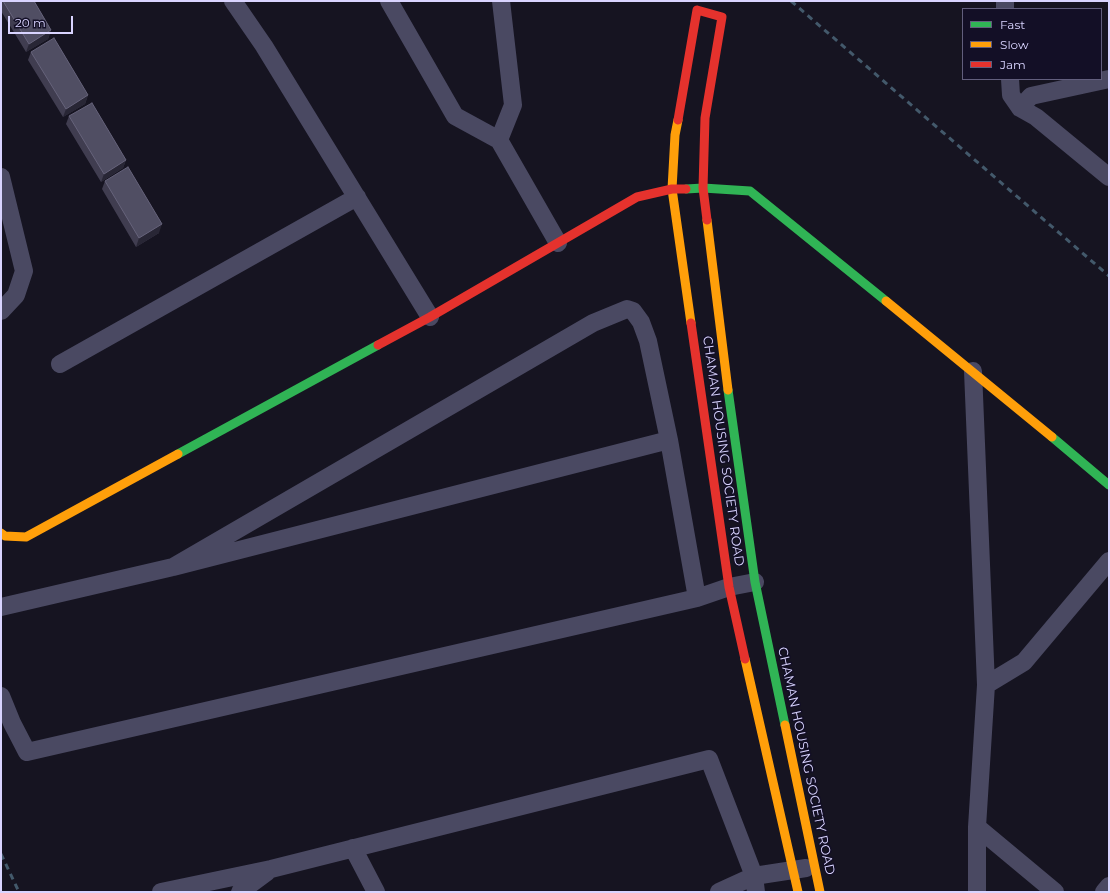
<!DOCTYPE html>
<html>
<head>
<meta charset="utf-8">
<style>
	body { margin:0 }
	#map { position:relative; width:1110px; height:893px; overflow:hidden; background:#161421; font-family:Montserrat,sans-serif }
	canvas { display:block }
	.frame { position:absolute; inset:0; border:2px solid #d9d4ff; pointer-events:none }
	.legend { position:absolute; left:962px; top:8px; width:140px; height:72px; box-sizing:border-box; background:#130f26; border:1px solid #625e7d; margin:0; padding:5px 7px; list-style:none; font-size:12px; color:#d9d4ff }
	.legend li { display:flex; align-items:center; gap:8px; height:20px }
	.legend b { width:20px; border:1px solid #625e7d }
	.scale { position:absolute; left:8px; top:16px; width:65px; height:18px; box-sizing:border-box; border:2px solid #d9d4ff; border-top:0; padding-left:5px; font-size:12px; line-height:14px; white-space:nowrap; color:#d9d4ff; -webkit-text-stroke:3px #130f26; paint-order:stroke }
</style>
</head>
<body>
<div id="map">
<canvas width="1110" height="893"></canvas>
<div class="frame"></div>
<ul class="legend">
<li><b style="height:5px;background:#30b455"></b>Fast</li>
<li><b style="height:5px;background:#ff9f0a"></b>Slow</li>
<li><b style="height:5px;background:#e5322d"></b>Jam</li>
</ul>
<div class="scale">20 m</div>
</div>
<script>
const ctx = document.querySelector('canvas').getContext('2d');
ctx.lineJoin = 'round';
const shape = rows => new Path2D(rows.map(r => 'M' + r).join(''));
function trace(path, color, width, dash) { ctx.strokeStyle = color; ctx.lineWidth = width; ctx.lineCap = dash ? 'butt' : 'round'; ctx.setLineDash(dash || []); ctx.stroke(path); }
function fillPath(path, color) { ctx.fillStyle = color; ctx.fill(path, 'evenodd'); }
function write(font, color, halo, rows, align = 'center') {
  ctx.font = font + ' Montserrat,sans-serif'; ctx.lineWidth = 3; ctx.setLineDash([]); ctx.textBaseline = 'middle'; ctx.strokeStyle = halo; ctx.fillStyle = color; for (const [text, x, y, turn = 0] of rows) {
    ctx.save(); ctx.translate(x, y); ctx.rotate((+turn || 0) * Math.PI / 180); ctx.textAlign = isNaN(turn) ? turn : align; if (halo) ctx.strokeText(text, 0, 0); ctx.fillText(text, 0, 0); ctx.restore();
  }
}
const street = shape([
	[233,1,264,46,430,317],
	[389,1,455,116,499,140,558,243],
	[1005,1,1005,9],
	[1010,79,1011,95,1020,108],
	[1109,79,1031,96,1020,108,1036,117,1109,177],
	[499,140,513,105,501,1],
	[1,177,24,271,16,295,1,311],
	[60,364,357,197],
	[973,371,986,685,977,827,977,892],
	[173,567,593,323,627,309,633,311,641,322,648,341,669,440,697,598],
	[1,607,173,567,669,440],
	[986,685,1024,662,1109,561],
	[1,696,12,723,27,752,697,598,729,587,755,582],
	[977,827,1055,892],
	[353,848,376,892],
	[161,892,271,869,709,759,754,876,756,892],
	[240,892,267,872],
	[719,892,754,876,806,868],
	[1104,892,1109,886]
]);
const fast = shape([
	[686,189,703,188,750,191,886,301],
	[728,390,755,582,785,725],
	[1052,437,1109,485],
	[178,454,378,345]
]);
const slow = shape([
	[678,120,675,135,672,189,691,323],
	[707,220,728,390],
	[886,301,1052,437],
	[1,533,5,536,26,537,178,454],
	[745,659,798,892],
	[785,725,820,892]
]);
const jam = shape([
	[678,120,697,10,722,17,705,118,703,188,707,220],
	[691,323,729,587,745,659],
	[378,345,430,317,637,197,672,189,686,189]
]);
const rail = shape([
	[791,1,1109,276],
	[1,854,19,892]
]);
const wall = shape([
	[1,1,34,1,51,30,48,39,26,52,1,11],
	[31,52,88,95,85,104,63,117,28,60],
	[69,116,126,160,123,168,101,182,66,124],
	[105,181,159,233,136,247,102,189]
]);
const shadedWall = shape([
	[51,30,48,39,26,52,29,44],
	[88,95,85,104,63,117,66,109],
	[126,160,123,168,101,182,104,174],
	[162,224,159,233,136,247,139,238]
]);
const building = shape([
	[3,1,34,1,51,30,29,44,3,1],
	[54,38,88,95,66,109,31,52,54,38],
	[92,103,126,160,104,174,69,116,92,103],
	[128,167,162,224,139,238,105,181,128,167]
]);
const streetNames = [
	["CHAMAN HOUSING SOCIETY ROAD",723,451,82],
	["CHAMAN HOUSING SOCIETY ROAD",806,761,78]
];
trace(street, '#4a4962', 18);
trace(fast, '#30b455', 9);
trace(slow, '#ff9f0a', 9);
trace(jam, '#e5322d', 9);
trace(rail, '#43596b', 3, [6, 5]);
fillPath(wall, '#403d50');
fillPath(shadedWall, '#282635');
fillPath(building, '#504e63');
trace(building, '#66637b', 1);
write('13px', '#d9d4ff', '#130f26', streetNames);
</script>
</body>
</html>
